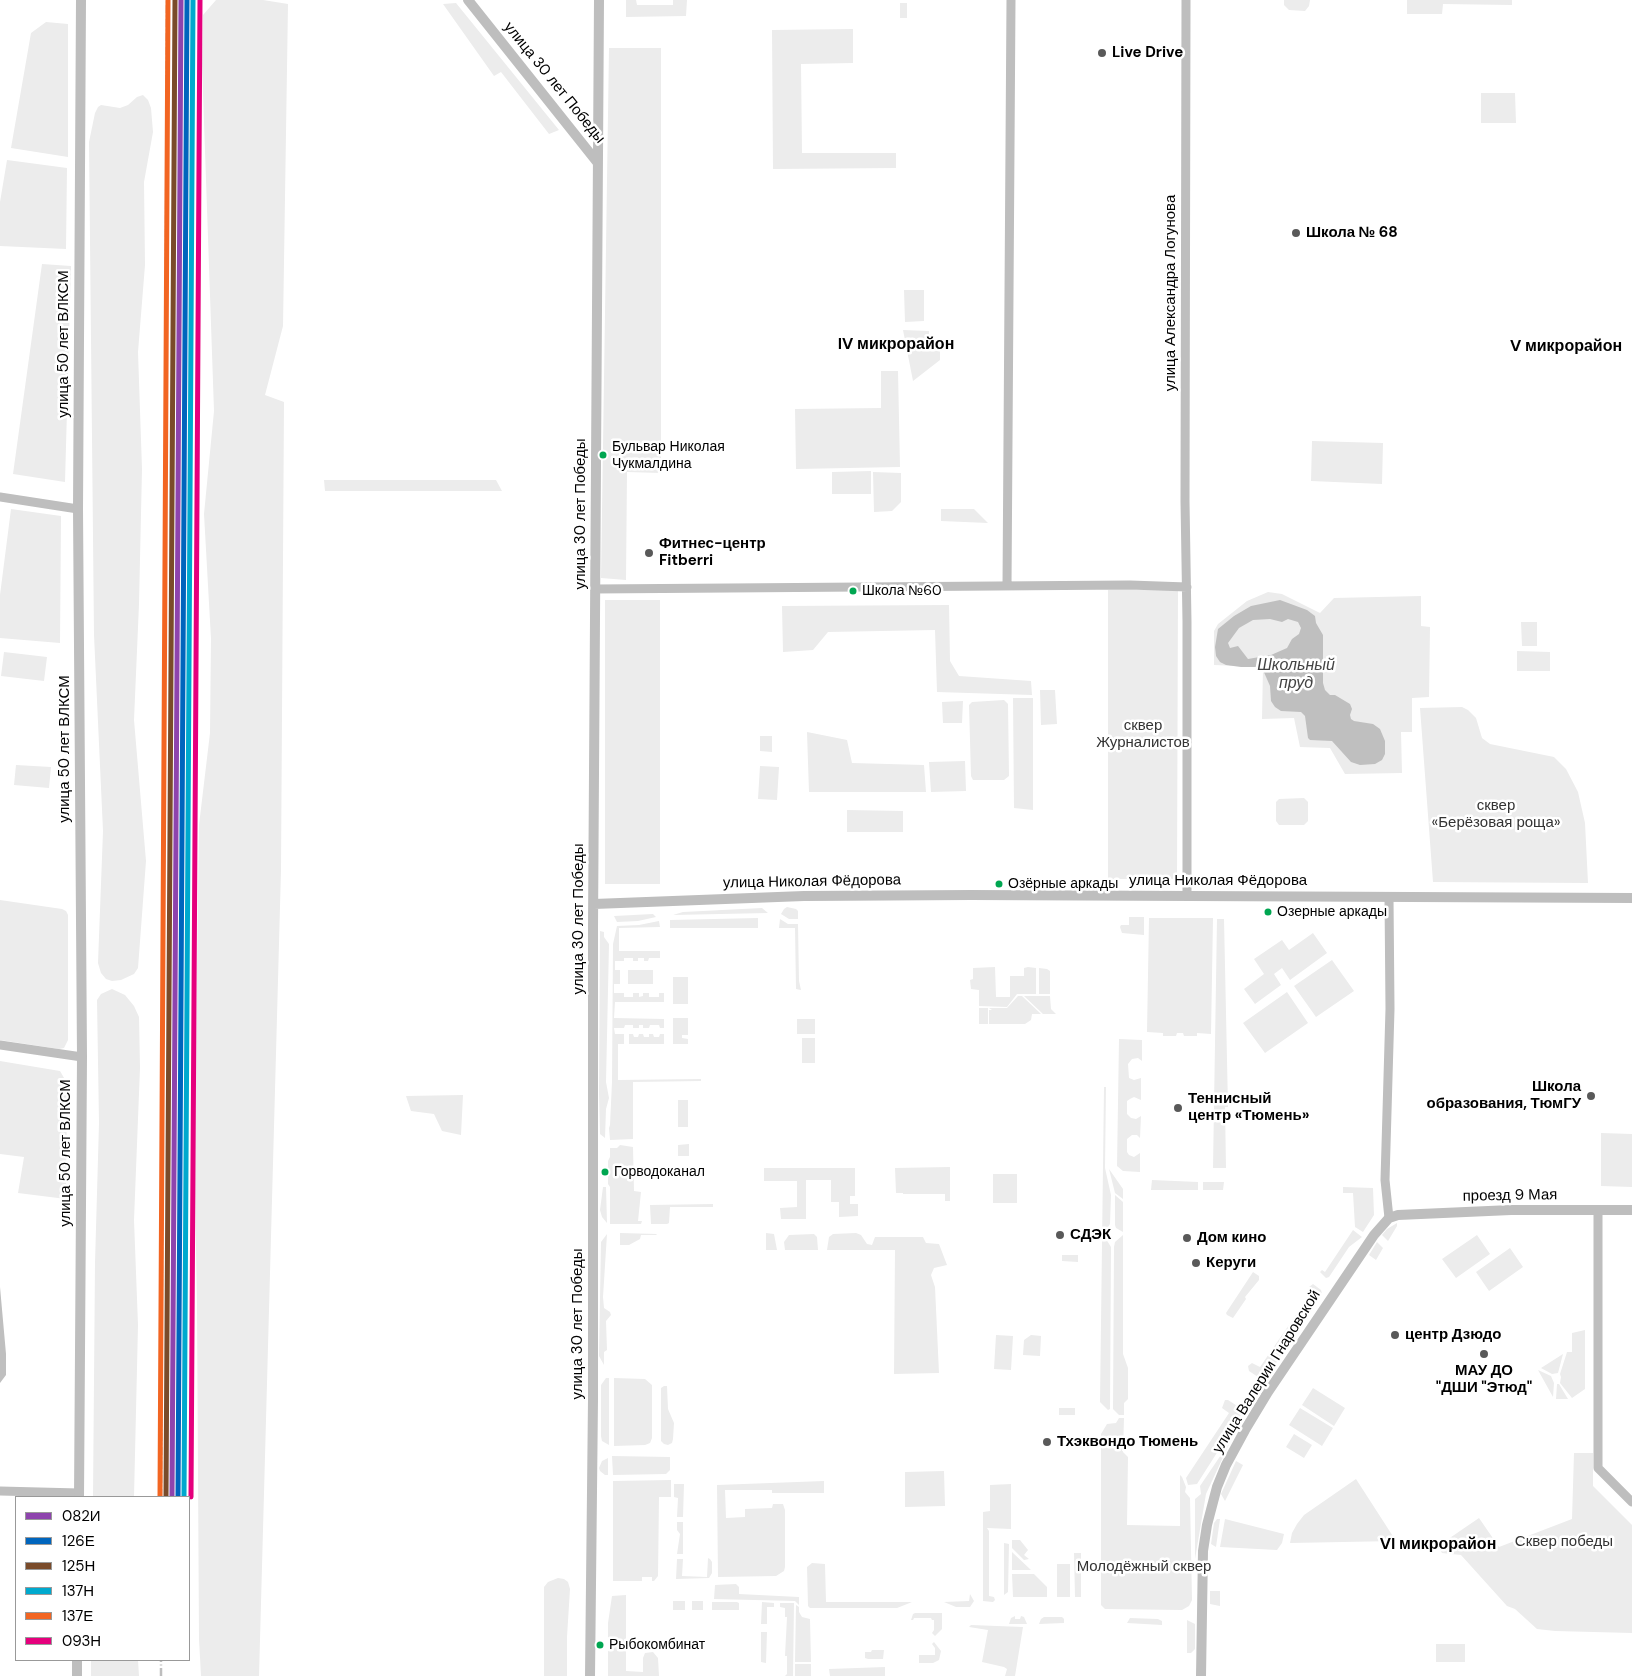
<!DOCTYPE html>
<html>
<head>
<meta charset="utf-8">
<style>
	body { margin:0 }
	#map { position:relative; width:1632px; height:1676px; overflow:hidden; background:#fff; font-family:"DM Sans",sans-serif }
	canvas { display:block }
	.legend { position:absolute; left:15px; top:1496px; width:175px; height:165px; box-sizing:border-box; background:#fff; border:1px solid #999; margin:0; padding:6px 9px; list-style:none; font-size:15px; color:#000 }
	.legend li { display:flex; align-items:center; gap:10px; height:25px }
	.legend b { width:25px; border:1px solid #999 }
</style>
</head>
<body>
<div id="map">
<canvas width="1632" height="1676"></canvas>
<ul class="legend">
<li><b style="height:6px;background:#8e44ad"></b>082И</li>
<li><b style="height:6px;background:#0065bd"></b>126Е</li>
<li><b style="height:6px;background:#7a4b2a"></b>125Н</li>
<li><b style="height:6px;background:#00a9ce"></b>137Н</li>
<li><b style="height:6px;background:#f26522"></b>137Е</li>
<li><b style="height:6px;background:#e5007d"></b>093Н</li>
</ul>
</div>
<script>
const ctx = document.querySelector('canvas').getContext('2d');
ctx.lineJoin = 'round';
function fillPath(path, color) { ctx.fillStyle = color; ctx.fill(path, 'evenodd'); }
const shape = rows => new Path2D(rows.map(r => 'M' + r).join(''));
function trace(path, color, width, dash) { ctx.strokeStyle = color; ctx.lineWidth = width; ctx.lineCap = dash ? 'butt' : 'round'; ctx.setLineDash(dash || []); ctx.stroke(path); }
function write(font, color, halo, rows, align = 'center') {
  ctx.font = font + ' "DM Sans",sans-serif'; ctx.lineWidth = 5; ctx.setLineDash([]); ctx.textBaseline = 'middle'; ctx.strokeStyle = halo; ctx.fillStyle = color; for (const [text, x, y, turn = 0] of rows) {
    ctx.save(); ctx.translate(x, y); ctx.rotate((+turn || 0) * Math.PI / 180); ctx.textAlign = isNaN(turn) ? turn : align; if (halo) ctx.strokeText(text, 0, 0); ctx.fillText(text, 0, 0); ctx.restore();
  }
}
const green = shape([
	[216,0,263,0,288,4,283,326,265,395,284,402,281,870,259,1676,201,1676,199,1639,197,1306,195,1191,196,1041,199,825,210,733,211,639,204,514,214,411,202,64,203,15],
	[626,0,636,0,637,5,673,5,673,0,687,0,686,16,626,17],
	[1284,0,1310,0,1309,6,1305,11,1289,10,1284,5],
	[1407,0,1512,0,1512,5,1443,4,1442,14,1407,14],
	[456,3,559,130,549,134,501,72,494,76,443,4],
	[900,3,907,3,907,18,900,18],
	[46,22,68,24,68,157,11,148,31,33],
	[853,29,853,63,801,64,802,153,896,153,896,168,773,169,772,30],
	[609,48,661,48,661,473,627,472,626,580,601,578],
	[1481,93,1515,93,1516,123,1481,123],
	[143,95,148,100,151,108,153,132,144,182,145,265,138,352,142,469,139,604,134,720,146,861,138,968,134,974,121,980,112,981,106,979,101,973,98,963,103,831,94,635,89,142,95,113,98,107,101,105,120,108,128,105,137,97],
	[7,160,67,168,66,249,0,246,0,202],
	[42,264,71,266,65,482,13,474],
	[904,290,924,290,924,321,905,322],
	[903,330,929,331,929,350,940,351,940,360,913,381],
	[881,371,898,371,900,467,796,469,795,409,881,408],
	[1312,441,1383,443,1382,484,1311,481],
	[871,471,871,494,832,494,832,472],
	[873,472,901,473,901,502,892,511,874,512],
	[324,480,496,480,502,491,325,491],
	[11,509,61,516,60,643,0,638,0,595],
	[941,509,974,509,988,523,941,521],
	[1108,590,1178,590,1177,879,1108,879],
	[1268,592,1282,594,1320,613,1334,598,1421,596,1421,626,1430,627,1429,697,1412,698,1412,732,1401,732,1402,773,1345,774,1330,748,1300,747,1294,718,1262,719,1263,667,1214,665,1214,631,1218,624,1247,601],
	[605,600,660,600,660,884,605,884],
	[949,605,950,661,959,676,1031,681,1032,695,937,692,935,630,828,632,813,650,783,652,782,606],
	[1521,622,1537,622,1537,646,1522,646],
	[1517,651,1550,652,1550,671,1517,671],
	[4,652,47,657,44,681,1,676],
	[1040,690,1055,690,1057,724,1041,725],
	[1013,698,1033,698,1033,810,1014,808],
	[1004,700,1008,704,1009,776,1004,780,973,780,971,776,969,705,972,702],
	[963,701,962,723,943,723,942,702],
	[1462,707,1468,710,1476,718,1482,738,1490,744,1554,757,1566,769,1578,792,1585,823,1588,883,1433,882,1420,708],
	[807,732,847,740,852,763,924,765,926,792,809,792],
	[760,736,772,736,772,752,760,751],
	[965,761,966,791,931,792,929,762],
	[16,765,51,767,49,788,14,785],
	[760,766,779,767,777,800,758,799],
	[1304,798,1308,802,1308,821,1304,825,1279,825,1276,821,1276,802,1279,799],
	[847,810,903,811,903,832,847,832],
	[0,900,62,909,66,911,68,915,68,1040,64,1048,59,1049,0,1040],
	[787,907,796,909,798,911,798,919,789,919,781,914,784,909],
	[762,908,768,913,673,915,683,912],
	[653,914,656,917,638,921,617,922,614,916],
	[1129,917,1144,917,1144,935,1122,933,1120,927,1121,925,1129,925],
	[758,918,758,928,670,928,670,920],
	[1149,918,1213,918,1211,1034,1197,1033,1197,1036,1184,1036,1183,1033,1177,1033,1176,1036,1163,1036,1163,1033,1147,1032],
	[780,919,788,924,798,924,799,981,801,990,796,989,795,928,779,928],
	[1217,919,1224,919,1228,1107,1225,1107,1226,1168,1213,1168],
	[659,921,660,927,619,928,619,951,660,951,660,958,649,958,648,961,644,961,644,958,638,958,638,961,633,961,633,958,624,958,624,961,615,961,615,970,620,970,620,984,614,984,614,993,624,993,624,997,633,997,633,993,639,993,639,997,643,996,643,993,649,993,649,997,659,997,659,993,664,993,664,1002,615,1002,614,1018,664,1019,664,1028,660,1028,659,1025,650,1025,649,1028,643,1028,643,1025,639,1025,639,1028,633,1028,633,1025,625,1025,624,1028,614,1028,615,1034,624,1034,624,1044,618,1044,618,1080,701,1079,701,1081,633,1082,633,1139,610,1140,609,1128,610,1125,612,1082,613,944,617,926,639,925],
	[600,931,604,932,604,937,609,944,606,1082,609,1098,606,1109,605,1138,600,1134,599,1093],
	[1313,933,1327,953,1290,980,1282,968,1274,974,1281,985,1255,1004,1244,989,1264,974,1254,959,1282,940,1289,950],
	[1332,960,1354,991,1316,1017,1294,986],
	[995,967,996,997,1010,997,1010,976,1024,976,1024,968,1028,967,1036,968,1036,994,1017,994,1007,1007,979,1006,979,990,971,989,970,980,973,979,973,968],
	[1039,968,1047,969,1050,971,1050,994,1039,994],
	[628,970,653,970,653,984,628,984],
	[673,977,688,977,688,1004,673,1004],
	[112,989,125,995,134,1006,139,1017,140,1068,134,1220,138,1325,134,1497,93,1497,95,1263,99,1123,97,1000,101,994],
	[1287,992,1308,1023,1265,1053,1243,1023],
	[1018,996,1022,996,1041,1014,1032,1014,1031,1020,1025,1024,989,1024,989,1010,992,1010,989,1008,1007,1008],
	[1024,996,1050,996,1051,1009,1056,1014,1043,1014],
	[979,1008,988,1008,988,1024,979,1024],
	[673,1018,688,1018,688,1035,682,1035,682,1038,688,1039,688,1044,673,1044],
	[797,1019,815,1019,815,1034,797,1034],
	[629,1034,633,1034,634,1037,638,1037,639,1034,643,1034,644,1037,649,1037,649,1034,653,1034,654,1037,659,1037,660,1034,664,1034,664,1044,629,1044],
	[802,1038,815,1038,815,1063,802,1063],
	[1119,1039,1142,1040,1142,1061,1138,1058,1132,1059,1128,1064,1129,1078,1134,1080,1141,1078,1141,1100,1134,1097,1130,1099,1127,1101,1127,1114,1131,1118,1136,1119,1141,1116,1140,1138,1137,1135,1132,1135,1127,1139,1127,1152,1129,1155,1134,1157,1140,1153,1140,1172,1123,1171,1117,1166],
	[0,1061,60,1071,67,1083,66,1199,18,1193,24,1157,0,1154],
	[1104,1087,1106,1087,1105,1168,1111,1195,1110,1224,1105,1232,1106,1239,1111,1247,1110,1409,1108,1410,1100,1402],
	[463,1095,461,1135,442,1131,434,1114,411,1111,406,1096],
	[678,1100,688,1100,688,1127,678,1127],
	[1601,1133,1632,1134,1632,1187,1601,1186],
	[689,1144,689,1156,678,1156,678,1145],
	[620,1145,633,1147,634,1191,641,1192,638,1221,642,1221,641,1224,610,1224,610,1187,608,1184,608,1161,610,1157,610,1148,617,1148],
	[950,1167,950,1201,945,1201,945,1194,903,1194,903,1193,896,1193,895,1168],
	[764,1168,855,1168,855,1196,850,1196,850,1204,858,1204,858,1216,839,1217,839,1202,831,1202,831,1180,806,1180,806,1219,781,1219,780,1208,797,1207,797,1181,764,1181],
	[1109,1169,1123,1189,1123,1199,1115,1193],
	[993,1174,1017,1174,1017,1203,993,1203],
	[1152,1180,1198,1182,1198,1190,1151,1190],
	[1203,1182,1224,1182,1223,1190,1203,1190],
	[603,1187,606,1187,607,1223,602,1217,600,1210],
	[1343,1187,1373,1188,1374,1215,1363,1232,1355,1227,1353,1193,1343,1193],
	[1115,1195,1123,1202,1123,1232,1116,1228,1115,1225],
	[713,1204,713,1207,670,1207,669,1223,667,1224,651,1224,650,1205],
	[1397,1223,1397,1226,1388,1241,1382,1235,1387,1229],
	[1353,1230,1362,1237,1349,1247,1329,1277,1326,1278,1320,1272,1322,1270,1325,1272],
	[620,1233,657,1234,656,1235,641,1235,640,1239,629,1245,620,1245],
	[766,1233,774,1234,777,1250,766,1250],
	[856,1233,861,1235,867,1244,872,1245,875,1237,923,1237,926,1243,939,1244,947,1265,934,1268,931,1275,935,1287,939,1373,894,1374,895,1250,827,1250,829,1237,833,1234],
	[607,1234,603,1297,604,1308,610,1312,611,1315,606,1321,607,1350,604,1352,604,1365,599,1356,601,1242],
	[814,1234,817,1237,818,1250,785,1250,784,1242,789,1235],
	[1123,1235,1123,1354,1128,1368,1128,1399,1124,1403,1124,1415,1119,1415,1113,1409,1114,1247,1115,1242],
	[1477,1235,1490,1254,1456,1278,1442,1259],
	[1377,1242,1383,1248,1376,1260,1369,1255],
	[1510,1248,1523,1267,1489,1291,1476,1272],
	[1062,1255,1078,1255,1078,1262,1062,1261],
	[1253,1272,1259,1276,1259,1280,1245,1297,1246,1299,1233,1318,1227,1315,1226,1313],
	[1313,1284,1321,1290,1322,1294,1264,1381,1249,1371,1248,1366,1252,1363,1260,1367,1313,1290,1309,1287],
	[1585,1330,1585,1389,1572,1398,1560,1383,1561,1377,1560,1374,1567,1352,1572,1352,1572,1333],
	[996,1335,1013,1336,1011,1370,994,1369],
	[1031,1335,1041,1336,1040,1356,1023,1355,1024,1340],
	[1563,1354,1558,1373,1552,1374,1541,1368],
	[1538,1370,1551,1376,1554,1383,1553,1397],
	[606,1378,609,1378,609,1445,602,1441,601,1436,601,1385],
	[614,1378,645,1379,652,1385,652,1438,650,1443,645,1445,614,1446],
	[1557,1384,1559,1384,1568,1399,1556,1399],
	[664,1386,667,1386,668,1409,674,1423,673,1439,672,1443,668,1445,664,1444,661,1441,661,1388],
	[1313,1388,1345,1408,1334,1426,1302,1405],
	[1225,1400,1228,1400,1242,1409,1243,1412,1197,1484,1188,1485,1186,1478,1229,1413,1222,1408],
	[1059,1408,1075,1408,1075,1415,1059,1415],
	[1300,1408,1333,1428,1322,1446,1289,1425],
	[1119,1418,1124,1418,1123,1452,1128,1457,1127,1525,1180,1526,1180,1475,1182,1477,1186,1487,1185,1492,1190,1498,1192,1600,1189,1606,1182,1610,1105,1609,1101,1605,1101,1434,1107,1424,1116,1423],
	[1294,1434,1312,1445,1304,1458,1286,1447],
	[1231,1440,1206,1494,1195,1559,1195,1499,1201,1494,1200,1486],
	[1574,1453,1593,1453,1593,1486,1632,1525,1632,1633,1555,1631,1537,1629,1515,1609,1507,1606,1461,1555,1442,1553,1438,1546,1479,1518,1499,1547,1572,1519],
	[612,1456,670,1457,670,1470,666,1474,613,1475],
	[608,1458,608,1475,605,1475,600,1471,599,1468,602,1461],
	[1236,1461,1243,1465,1225,1501,1221,1494],
	[944,1471,945,1506,905,1507,905,1472],
	[1356,1479,1396,1541,1290,1543,1292,1533,1297,1524,1304,1515],
	[671,1480,671,1497,659,1497,658,1576,654,1581,652,1581,652,1577,642,1577,642,1581,613,1581,613,1481],
	[824,1481,824,1493,772,1493,772,1490,725,1490,726,1518,745,1517,745,1509,772,1508,773,1504,783,1504,785,1510,785,1567,784,1571,776,1576,718,1577,717,1485],
	[674,1484,684,1484,683,1517,677,1517,678,1498,674,1497],
	[1011,1484,1011,1529,987,1528,989,1531,989,1596,994,1597,995,1600,993,1602,983,1601,983,1512,990,1511,990,1485],
	[1217,1519,1220,1519,1216,1547,1211,1544,1214,1523],
	[1225,1519,1284,1534,1282,1543,1277,1550,1220,1547],
	[677,1522,683,1522,683,1554,677,1554,680,1534,677,1530],
	[1012,1540,1020,1540,1028,1550,1024,1555,1029,1559,1024,1560,1012,1548],
	[1004,1543,1009,1544,1008,1592,1004,1595],
	[1012,1552,1031,1570,1012,1570],
	[1074,1553,1081,1553,1081,1597,1075,1597],
	[708,1558,710,1559,712,1562,712,1573,709,1578,676,1579,677,1559,683,1559,682,1576,707,1577],
	[812,1563,825,1564,826,1602,912,1602,897,1608,810,1608,808,1606,807,1567],
	[1057,1564,1070,1564,1070,1597,1057,1597],
	[1012,1574,1034,1574,1047,1587,1047,1597,1013,1597],
	[558,1578,564,1579,568,1582,570,1589,567,1637,567,1676,544,1676,544,1587,548,1582],
	[736,1584,739,1587,739,1594,799,1597,799,1605,795,1601,714,1599,715,1585],
	[1210,1591,1220,1591,1220,1606,1210,1604],
	[970,1594,974,1601,970,1607,956,1607,944,1602,969,1601],
	[626,1595,626,1671,643,1672,643,1658,645,1653,653,1652,658,1658,659,1676,608,1676,608,1623,612,1596],
	[673,1601,685,1601,685,1610,673,1610],
	[692,1601,703,1601,703,1610,692,1610],
	[712,1602,737,1602,739,1603,739,1610,712,1610],
	[762,1602,774,1603,774,1607,767,1607,767,1624,761,1624],
	[780,1603,794,1603,793,1676,785,1676,787,1674,787,1656,785,1656,787,1617,785,1617,785,1608,780,1607],
	[796,1605,799,1607,799,1612,802,1617,810,1619,811,1662,795,1662],
	[915,1613,942,1613,942,1629,935,1636,932,1633,934,1630,934,1620,932,1620,931,1618,914,1618,913,1620,911,1620,913,1614],
	[1015,1616,1015,1619,1020,1619,1021,1616,1024,1617,1027,1624,1009,1624,1011,1618],
	[1044,1617,1062,1617,1064,1619,1064,1623,1039,1624,1041,1619],
	[1130,1618,1158,1619,1162,1621,1162,1625,1127,1623],
	[1187,1620,1195,1624,1195,1649,1191,1653,1187,1653],
	[971,1625,1023,1627,1015,1676,1005,1676,1007,1669,1004,1667,982,1662,988,1630,969,1627],
	[761,1632,767,1632,766,1663,761,1662],
	[934,1642,941,1651,939,1660,933,1663,919,1663,919,1655,935,1655,935,1648,932,1644],
	[1436,1644,1465,1644,1465,1662,1436,1662],
	[872,1650,884,1650,883,1659,868,1659,865,1658,865,1652,871,1652],
	[91,1660,138,1660,139,1676,91,1676],
	[795,1664,811,1664,811,1676,795,1676],
	[885,1667,885,1676,830,1676,829,1669]
]);
const water = shape([
	[1280,600,1307,610,1315,616,1316,623,1323,635,1323,683,1325,690,1330,695,1335,695,1350,704,1352,709,1350,715,1351,719,1354,721,1373,724,1380,729,1385,741,1385,754,1382,760,1375,764,1360,765,1351,762,1332,741,1310,740,1308,738,1305,716,1301,712,1281,711,1275,707,1271,701,1270,686,1263,670,1259,667,1241,667,1226,665,1220,662,1216,656,1215,647,1218,629,1234,616,1251,606],
	[1270,619,1282,622,1288,619,1298,622,1301,628,1299,634,1292,639,1287,648,1271,655,1248,659,1238,646,1230,648,1228,643,1239,628,1253,620],
	[0,1287,6,1354,6,1375,0,1383]
]);
const minor = shape([
	[1186,0,1185,501,1187,622,1187,896],
	[0,497,78,509],
	[1007,586,1011,0],
	[595,589,1130,585,1187,587],
	[1389,897,1390,1009,1385,1180,1389,1218],
	[0,1045,82,1057],
	[1598,1210,1598,1468,1632,1502],
	[0,1491,79,1493]
]);
const tertiary = shape([
	[468,0,597,162],
	[594,904,804,896,971,895,1632,898],
	[79,1497,82,1057,78,509,81,0],
	[77,1676,77,1660],
	[590,1676,593,1399,593,927,599,0],
	[1201,1676,1203,1551,1207,1525,1217,1487,1226,1465,1245,1430,1268,1392,1374,1235,1389,1218,1398,1215,1511,1210,1632,1210]
]);
const rail = shape([
	[161,1497,167,0],
	[161,1676,161,1660]
]);
const rail1 = shape([
	[172,1497,181,0]
]);
const rail2 = shape([
	[178,1497,187,0]
]);
const rail3 = shape([
	[166,1497,175,0]
]);
const rail4 = shape([
	[184,1497,193,0]
]);
const rail5 = shape([
	[160,1497,168,0]
]);
const rail6 = shape([
	[191,1497,200,0]
]);
const markers = [
	[1102,53,5,"#595959"],
	[1296,233,5,"#595959"],
	[603,455,4.5,"#00a651"],
	[649,553,5,"#595959"],
	[853,591,4.5,"#00a651"],
	[999,884,4.5,"#00a651"],
	[1268,912,4.5,"#00a651"],
	[1591,1096,5,"#595959"],
	[1178,1108,5,"#595959"],
	[605,1172,4.5,"#00a651"],
	[1060,1235,5,"#595959"],
	[1187,1238,5,"#595959"],
	[1196,1263,5,"#595959"],
	[1395,1335,5,"#595959"],
	[1484,1354,5,"#595959"],
	[1047,1442,5,"#595959"],
	[600,1645,4.5,"#00a651"]
];
const busNames = [
	["Бульвар Николая",612,447],
	["Чукмалдина",612,464],
	["Школа №60",862,591],
	["Озёрные аркады",1008,884],
	["Озерные аркады",1277,912],
	["Горводоканал",614,1172],
	["Рыбокомбинат",609,1645]
];
const poiNames = [
	["Live Drive",1112,53],
	["Школа № 68",1306,233],
	["Фитнес-центр",659,544],
	["Fitberri",659,561],
	["Школа",1581,1087,"right"],
	["образования, ТюмГУ",1581,1104,"right"],
	["Теннисный",1188,1099],
	["центр «Тюмень»",1188,1116],
	["СДЭК",1070,1235],
	["Дом кино",1197,1238],
	["Керуги",1206,1263],
	["центр Дзюдо",1405,1335],
	["МАУ ДО",1484,1371,"center"],
	["\"ДШИ \"Этюд\"",1484,1388,"center"],
	["Тхэквондо Тюмень",1057,1442]
];
const streetNames = [
	["улица 30 лет Победы",554,83,51],
	["улица Александра Логунова",1171,293,-90],
	["улица 50 лет ВЛКСМ",64,344,-90],
	["улица 30 лет Победы",581,514,-90],
	["улица 50 лет ВЛКСМ",65,749,-90],
	["улица Николая Фёдорова",1218,881],
	["улица Николая Фёдорова",812,882,-1],
	["улица 30 лет Победы",579,919,-90],
	["улица 50 лет ВЛКСМ",66,1153,-90],
	["проезд 9 Мая",1510,1196,-1],
	["улица 30 лет Победы",578,1324,-90],
	["улица Валерии Гнаровской",1267,1372,-58]
];
const parkNames = [
	["сквер",1143,726],
	["Журналистов",1143,743],
	["сквер",1496,806],
	["«Берёзовая роща»",1496,823],
	["Сквер победы",1564,1542],
	["Молодёжный сквер",1144,1567]
];
const neighbourhoodNames = [
	["IV микрорайон",896,345],
	["V микрорайон",1566,347],
	["VI микрорайон",1438,1545]
];
const waterNames = [
	["Школьный",1296,666],
	["пруд",1296,684]
];
fillPath(green, '#ececec');
fillPath(water, '#bfbfbf');
trace(minor, '#bebebe', 9);
trace(tertiary, '#bebebe', 10);
trace(rail, '#bebebe', 2.5, [8, 2.5, 1, 2.5]);
trace(rail1, '#8e44ad', 5);
trace(rail2, '#0065bd', 5);
trace(rail3, '#7a4b2a', 5);
trace(rail4, '#00a9ce', 5);
trace(rail5, '#f26522', 5);
trace(rail6, '#e5007d', 5);
for (const [x, y, r, color] of markers) { const dot = new Path2D(); dot.arc(x, y, r, 0, 2 * Math.PI); ctx.fillStyle = color; ctx.fill(dot); trace(dot, '#fff', 2); }
write('14px', '#000', '#fff', busNames, 'left');
write('bold 15px', '#000', '#fff', poiNames, 'left');
write('15px', '#000', '#fff', streetNames);
write('15px', '#333', '#fff', parkNames);
write('bold 16px', '#000', '#fff', neighbourhoodNames);
write('italic 16px', '#444', '#fff', waterNames);
</script>
</body>
</html>
